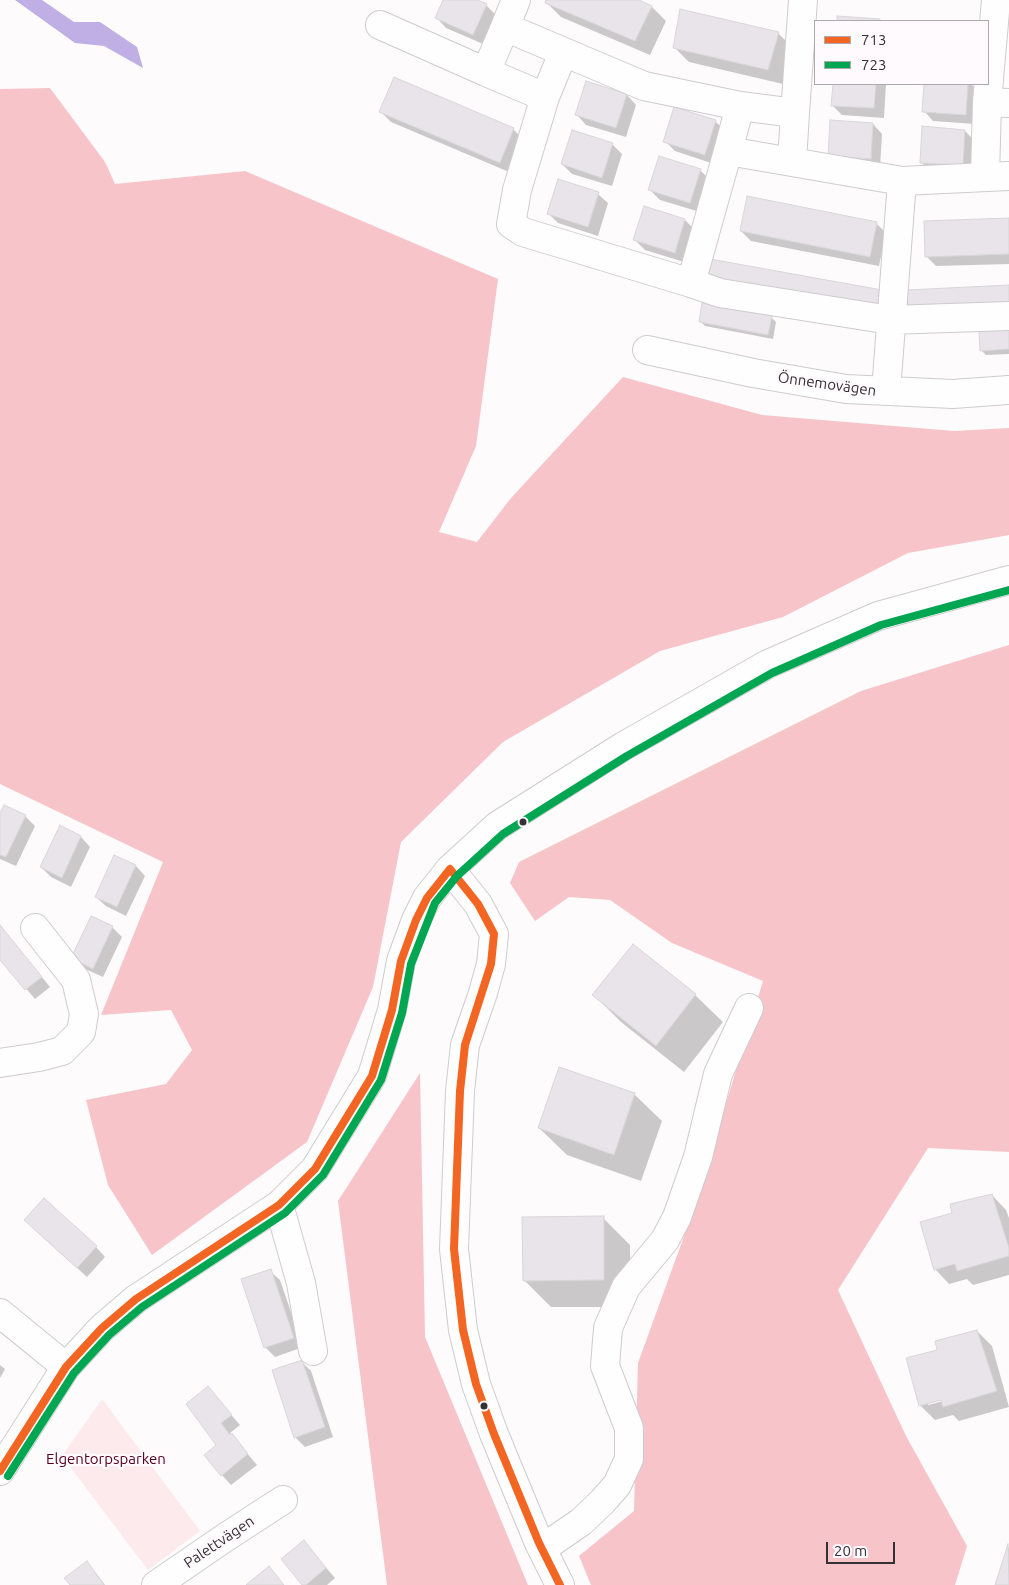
<!DOCTYPE html>
<html>
<head>
<meta charset="utf-8">
<style>
	body { margin:0 }
	#map { position:relative; width:1009px; height:1585px; overflow:hidden; background:#fdfbfc; font-family:Ubuntu,sans-serif }
	canvas { display:block }
	.legend { position:absolute; left:814px; top:20px; width:175px; height:65px; box-sizing:border-box; background:#fefafd; border:1px solid #adaaac; margin:0; padding:6px 9px; list-style:none; font-size:15px; color:#333133 }
	.legend li { display:flex; align-items:center; gap:10px; height:25px }
	.legend b { width:25px; border:1px solid #adaaac }
	.scale { position:absolute; left:826px; top:1542px; width:69px; height:22px; box-sizing:border-box; border:2px solid #333133; border-top:0; padding-left:6px; font-size:15px; line-height:18px; white-space:nowrap; color:#333133; -webkit-text-stroke:4px #fefafd; paint-order:stroke }
</style>
</head>
<body>
<div id="map">
<canvas width="1009" height="1585"></canvas>
<ul class="legend">
<li><b style="height:6px;background:#f26522"></b>713</li>
<li><b style="height:6px;background:#00a651"></b>723</li>
</ul>
<div class="scale">20 m</div>
</div>
<script>
const ctx = document.querySelector('canvas').getContext('2d');
ctx.lineJoin = 'round';
function fillPath(path, color) { ctx.fillStyle = color; ctx.fill(path, 'evenodd'); }
const shape = rows => new Path2D(rows.map(r => 'M' + r).join(''));
function trace(path, color, width, dash) { ctx.strokeStyle = color; ctx.lineWidth = width; ctx.lineCap = dash ? 'butt' : 'round'; ctx.setLineDash(dash || []); ctx.stroke(path); }
function write(font, color, halo, rows, align = 'center') {
  ctx.font = font + ' Ubuntu,sans-serif'; ctx.lineWidth = 5; ctx.setLineDash([]); ctx.textBaseline = 'middle'; ctx.strokeStyle = halo; ctx.fillStyle = color; for (const [text, x, y, turn = 0] of rows) {
    ctx.save(); ctx.translate(x, y); ctx.rotate((+turn || 0) * Math.PI / 180); ctx.textAlign = isNaN(turn) ? turn : align; if (halo) ctx.strokeText(text, 0, 0); ctx.fillText(text, 0, 0); ctx.restore();
  }
}
const green = shape([
	[102,1399,200,1531,148,1570,62,1456]
]);
const forest = shape([
	[50,88,105,162,115,184,245,171,498,279,476,446,439,532,477,542,511,498,623,377,762,415,954,431,1009,428,1009,535,908,553,783,617,660,651,503,742,401,842,373,987,307,1142,152,1255,108,1185,86,1100,166,1084,192,1050,171,1010,101,1015,163,862,0,784,0,89],
	[1009,645,1009,1152,928,1148,838,1290,906,1436,967,1546,955,1585,591,1585,579,1556,634,1511,638,1363,695,1206,763,981,672,943,610,900,569,897,535,921,510,883,519,862,861,691],
	[420,1073,425,1337,528,1585,387,1585,338,1201]
]);
const water = shape([
	[15,0,42,0,74,22,100,22,137,47,143,68,104,46,75,43]
]);
const shadow = shape([
	[444,0,475,0,486,5,496,15,483,44,446,28,437,18],
	[547,0,636,0,652,7,666,21,650,55,561,17,546,2],
	[778,33,793,48,783,84,689,62,674,47],
	[834,84,886,84,884,118,842,115,832,105],
	[926,84,971,84,977,90,975,124,933,121,924,111],
	[627,95,636,105,626,137,586,125,577,115],
	[381,112,513,129,523,139,509,172,391,122],
	[715,121,725,131,714,164,675,151,665,141],
	[831,121,873,124,882,134,880,168,839,165],
	[965,131,975,141,973,175,931,172,921,162],
	[612,144,622,154,612,186,572,174,562,164],
	[700,170,710,180,700,212,660,200,650,190],
	[598,194,608,203,598,236,558,223,548,213],
	[645,207,685,220,695,230,684,262,645,250,635,240],
	[1009,219,1009,264,936,266,927,257],
	[876,223,886,233,879,266,751,241,741,231],
	[771,317,776,322,773,339,705,326,700,321],
	[1009,331,1009,354,986,355,981,350],
	[0,816,25,816,35,826,16,866,0,859],
	[81,837,90,847,71,887,51,877,41,867],
	[115,856,136,866,145,876,126,916,106,906,96,897],
	[92,918,112,927,122,937,103,977,83,968,73,958],
	[0,926,50,987,35,999,0,958],
	[633,946,695,995,723,1022,684,1072,621,1022,594,995],
	[634,1094,662,1121,641,1181,567,1155,539,1128],
	[992,1195,1006,1210,1009,1218,1009,1275,973,1285,967,1279,949,1284,935,1269,953,1214],
	[603,1218,630,1245,631,1307,551,1307,524,1280],
	[35,1230,96,1247,105,1257,87,1277],
	[270,1271,280,1280,303,1347,275,1357,265,1347],
	[977,1331,992,1346,1009,1407,959,1421,953,1415,935,1420,920,1405,939,1350],
	[946,1397,947,1400,928,1405,928,1402],
	[302,1362,311,1371,333,1437,305,1447,295,1437],
	[0,1365,5,1369,0,1378],
	[208,1388,240,1425,230,1433,257,1465,231,1485,222,1475],
	[304,1542,335,1578,327,1585,304,1585],
	[1009,1546,1009,1585,996,1585],
	[86,1563,96,1573,105,1585,71,1585]
]);
const building = shape([
	[443,0,478,0,487,4,473,35,435,18,443,0],
	[546,0,639,0,652,6,635,41,545,3,546,0],
	[680,9,779,32,768,70,673,48,680,9],
	[837,16,880,19,880,21,837,21,837,16],
	[394,77,514,128,500,163,379,112,394,77],
	[586,81,627,94,616,128,575,115,586,81],
	[833,84,876,84,874,108,831,106,833,84],
	[924,84,968,84,966,115,922,112,924,84],
	[674,107,716,120,705,155,663,142,674,107],
	[830,120,873,123,871,159,828,156,830,120],
	[922,126,965,130,963,165,920,163,922,126],
	[572,130,613,143,602,178,561,164,572,130],
	[659,156,701,169,690,203,648,190,659,156],
	[558,179,599,192,588,227,547,214,558,179],
	[747,196,877,222,870,257,740,231,747,196],
	[644,206,685,219,675,253,633,240,644,206],
	[1009,218,1009,254,925,257,924,221,1009,218],
	[710,259,882,290,879,310,707,278,710,259],
	[1009,285,1009,304,908,308,907,290,1009,285],
	[702,303,772,316,768,335,699,322,702,303],
	[1009,329,1009,349,980,351,979,331,1009,329],
	[4,805,26,815,6,857,0,855,0,813,4,805],
	[60,825,81,836,62,878,40,867,60,825],
	[114,855,136,865,117,907,95,897,114,855],
	[91,916,113,926,93,969,71,958,91,916],
	[0,925,42,977,25,990,0,960,0,925],
	[633,944,696,994,656,1046,592,995,633,944],
	[559,1067,635,1093,614,1155,538,1128,559,1067],
	[992,1194,1009,1248,1009,1256,957,1271,955,1264,934,1270,920,1222,952,1213,950,1204,992,1194],
	[44,1198,97,1246,77,1268,24,1220,44,1198],
	[604,1216,604,1280,523,1281,522,1217,604,1216],
	[271,1269,294,1338,264,1348,241,1279,271,1269],
	[977,1330,997,1391,943,1407,941,1400,919,1406,906,1358,937,1350,935,1341,977,1330],
	[302,1360,325,1427,294,1438,272,1370,302,1360],
	[208,1386,232,1415,221,1423,230,1435,232,1433,248,1454,221,1476,204,1455,216,1445,186,1404,208,1386],
	[304,1540,326,1568,306,1585,302,1585,281,1559,304,1540],
	[1008,1544,1009,1585,995,1585,1008,1544],
	[87,1561,104,1585,70,1585,64,1578,87,1561],
	[269,1566,284,1585,246,1585,269,1566]
]);
const minor = shape([
	[380,25,486,72,505,27,644,86,740,106,728,151,902,181,1009,176],
	[505,27,516,0],
	[486,72,545,97,563,53],
	[545,97,517,190,511,224,523,232,691,283,728,151],
	[987,102,996,0],
	[740,106,795,113,792,162],
	[795,113,803,0],
	[985,177,987,102,1009,103],
	[691,283,720,293,890,320,1009,316],
	[647,350,753,373,846,389,953,394,1009,390],
	[886,391,902,181],
	[450,869,478,904,494,934,491,964,483,993,465,1045,460,1091,454,1249,463,1330,476,1384,494,1434,539,1543,560,1585],
	[0,1063,39,1057,62,1051,81,1032,84,1014,76,980,35,928],
	[279,1205,301,1283,313,1351],
	[0,1313,66,1367],
	[0,1471,66,1367,102,1328,136,1299,279,1205,315,1169,372,1076,392,1010,401,961,416,920,427,898,450,869,497,826,622,747,768,664,878,616,1009,580],
	[543,1548,581,1522,602,1502,617,1485,629,1459,629,1428,605,1366,608,1328,626,1287,665,1240,677,1217,698,1157,718,1074,749,1008],
	[156,1585,226,1537,283,1500]
]);
const bus1 = shape([
	[450,869,478,904,494,934,491,964,465,1045,460,1091,454,1249,463,1330,476,1384,494,1434,539,1543,560,1585],
	[0,1471,66,1367,102,1328,136,1299,279,1205,315,1169,372,1076,392,1010,401,961,416,920,427,898,450,869]
]);
const bus2 = shape([
	[8,1476,74,1373,109,1335,142,1307,285,1213,323,1175,381,1080,402,1013,411,964,435,903,457,876,503,834,627,756,772,673,881,625,1009,590]
]);
const markers = [
	[523,822,4.5,"#333133"],
	[484,1406,4.5,"#333133"]
];
const streetNames = [
	["Önnemovägen",827,384,8],
	["Palettvägen",219,1542,-34]
];
const parkNames = [
	["Elgentorpsparken",106,1459]
];
fillPath(green, '#fceaed');
fillPath(forest, '#f7c4ca');
fillPath(water, '#bfafe4');
fillPath(shadow, '#0003');
fillPath(building, '#e8e4e9');
trace(building, '#d8d7d8', 1);
trace(minor, '#cecccd', 30);
trace(minor, '#fffeff', 28);
trace(bus1, '#f26522', 8);
trace(bus2, '#00a651', 8);
for (const [x, y, r, color] of markers) { const dot = new Path2D(); dot.arc(x, y, r, 0, 2 * Math.PI); ctx.fillStyle = color; ctx.fill(dot); trace(dot, '#fefafd', 2); }
write('15px', '#333133', '#fefafd', streetNames);
write('15px', '#54011b', '#fefafd', parkNames);
</script>
</body>
</html>
